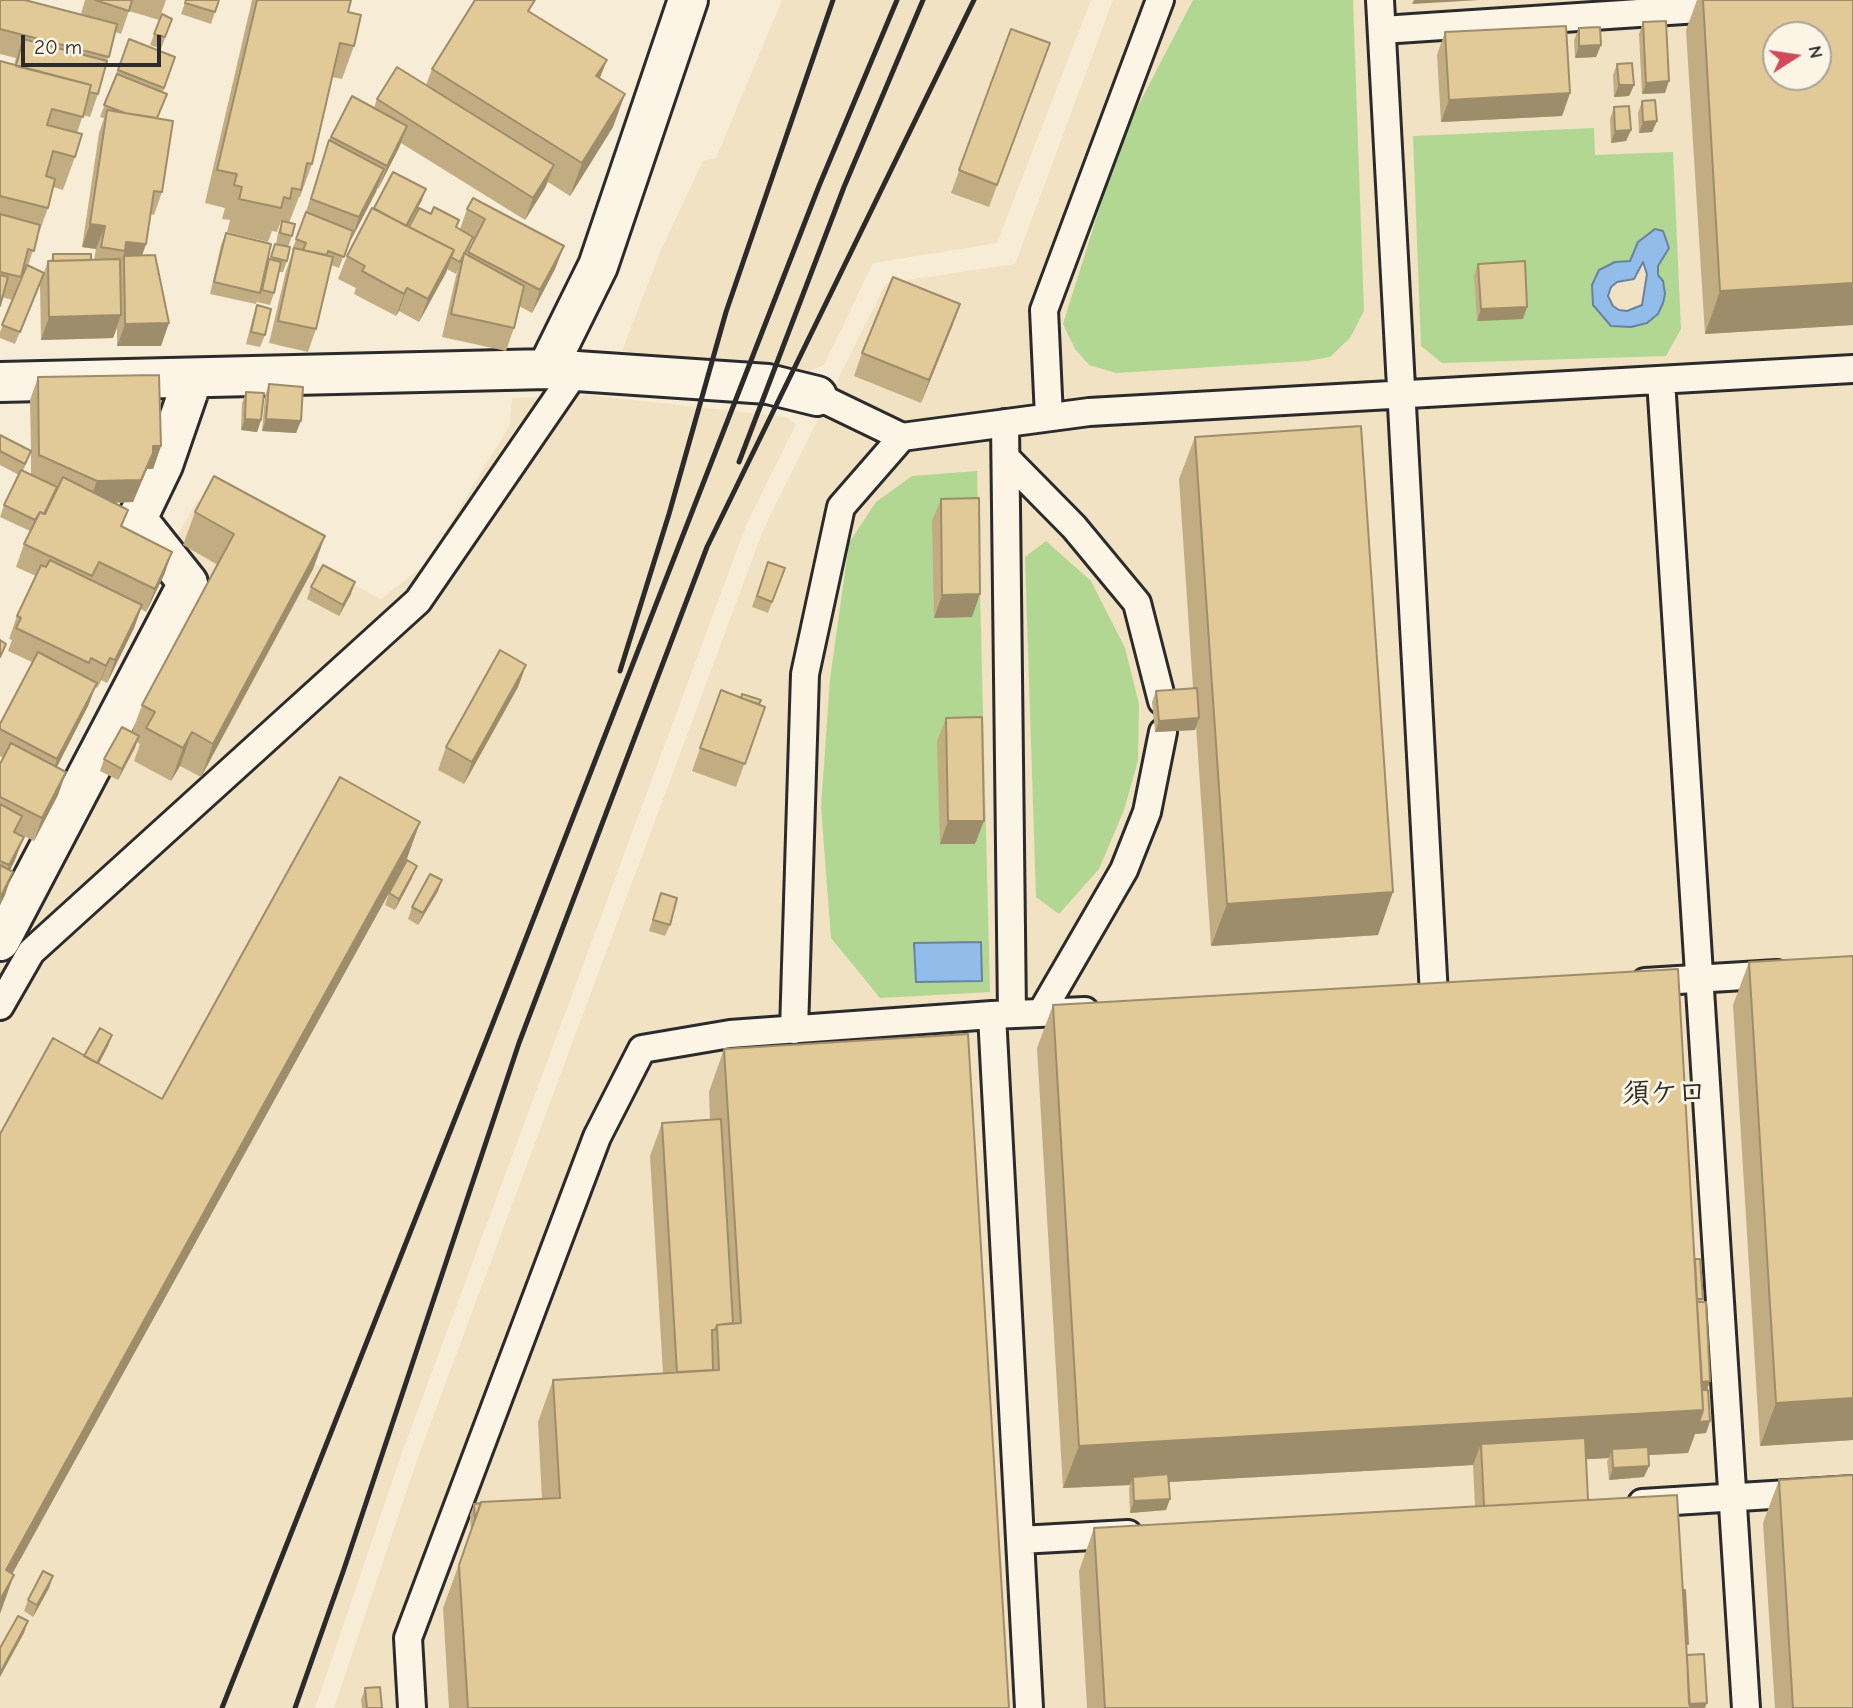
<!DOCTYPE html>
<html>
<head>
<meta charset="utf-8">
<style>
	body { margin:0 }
	#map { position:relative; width:1853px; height:1708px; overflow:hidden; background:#f7ecd6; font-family:"Comic Neue",sans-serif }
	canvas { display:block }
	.north { position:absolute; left:1762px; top:21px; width:70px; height:70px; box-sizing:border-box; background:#fcf5e5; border:2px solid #a8a49b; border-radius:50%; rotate:78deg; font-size:19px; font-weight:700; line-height:28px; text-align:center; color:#2b2b2b }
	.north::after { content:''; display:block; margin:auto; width:24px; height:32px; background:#d1495b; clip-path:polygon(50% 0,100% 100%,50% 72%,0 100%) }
	.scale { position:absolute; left:21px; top:35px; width:140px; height:32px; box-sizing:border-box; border:4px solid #2b2b2b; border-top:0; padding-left:9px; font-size:21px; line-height:24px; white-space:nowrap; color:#2b2b2b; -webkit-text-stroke:5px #fcf5e5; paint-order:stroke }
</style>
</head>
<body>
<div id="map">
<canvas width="1853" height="1708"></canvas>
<div class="north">N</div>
<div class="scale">20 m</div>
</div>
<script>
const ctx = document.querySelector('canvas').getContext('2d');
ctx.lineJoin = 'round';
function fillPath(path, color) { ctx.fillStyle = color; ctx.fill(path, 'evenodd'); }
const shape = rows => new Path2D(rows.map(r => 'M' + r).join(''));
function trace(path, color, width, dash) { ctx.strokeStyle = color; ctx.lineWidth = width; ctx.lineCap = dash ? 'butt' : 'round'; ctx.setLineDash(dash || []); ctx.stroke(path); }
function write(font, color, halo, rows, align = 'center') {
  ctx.font = font + ' "Comic Neue","Klee One",sans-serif'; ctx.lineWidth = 6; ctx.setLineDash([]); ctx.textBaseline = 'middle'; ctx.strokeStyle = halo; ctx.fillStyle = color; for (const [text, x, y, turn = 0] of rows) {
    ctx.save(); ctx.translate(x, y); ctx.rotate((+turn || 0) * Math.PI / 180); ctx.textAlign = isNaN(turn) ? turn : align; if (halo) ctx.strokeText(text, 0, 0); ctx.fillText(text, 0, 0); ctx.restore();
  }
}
const built = shape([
	[782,0,1091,0,997,243,873,263,824,365,810,371,622,351,661,250,703,161,716,158],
	[1113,0,1853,0,1853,1708,334,1708,417,1460,764,528,886,283,1015,264],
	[1776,35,1818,35,1818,77,1776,77],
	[589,395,786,417,796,424,747,523,403,1450,315,1708,0,1708,0,961,200,580,173,543,197,501,381,599,425,565,510,425,512,398]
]);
const green = shape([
	[1193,0,1353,0,1364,311,1350,338,1330,357,1307,361,1116,373,1089,365,1075,349,1063,324,1122,137],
	[1594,128,1595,155,1673,152,1681,329,1666,356,1442,363,1421,346,1413,136],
	[1645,236,1669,248,1658,266,1658,313,1646,323,1631,327,1592,285,1615,262,1630,261,1638,242],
	[977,471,990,992,880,998,831,938,821,807,830,679,849,543,876,502,912,476],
	[1046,541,1091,581,1125,648,1139,704,1138,761,1124,810,1099,869,1059,914,1036,897,1025,557]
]);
const water = shape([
	[1655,229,1663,231,1669,248,1658,266,1658,275,1663,281,1665,294,1663,303,1658,314,1647,323,1631,327,1611,326,1593,305,1592,285,1599,270,1615,262,1630,261,1638,242,1655,229],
	[1643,262,1647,274,1642,305,1627,311,1619,310,1613,306,1608,296,1611,287,1617,282,1634,279,1643,262],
	[981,942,982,981,916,982,914,943,981,942]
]);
const service = shape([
	[1380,0,1434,995],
	[1382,30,1729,7],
	[1661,380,1746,1708],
	[817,396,902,437,1089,412,1853,369],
	[1049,417,1044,310,1160,0],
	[1005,423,1012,1014],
	[1006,458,1074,527,1137,603,1162,701],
	[1645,982,1777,974],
	[0,1006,31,952,418,601,576,371],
	[1041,1013,1124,870,1147,812,1163,732],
	[992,1015,1029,1708],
	[794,1030,805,674,841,507,902,437],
	[1642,1503,1853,1490],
	[1020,1540,1128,1534],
	[412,1708,408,1638,597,1137,642,1049,730,1034,992,1015,1085,1011]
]);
const minor = shape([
	[547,369,598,266,688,0],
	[0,382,547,369,768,384,817,396],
	[0,941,188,583,137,519,163,465,193,378]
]);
const rail = shape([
	[739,462,844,187,923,0],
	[620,671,669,514,726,312,833,0],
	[222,1708,491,1028,819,186,897,0],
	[295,1708,344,1569,519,1043,707,547,974,0]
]);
const wall = shape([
	[0,0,81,14,85,0,166,0,159,20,129,11,121,34,115,32,98,94,90,117,83,115,77,133,75,157,63,190,53,187,48,208,36,241,28,266,44,273,15,344,0,338,0,332,24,273,22,273,12,300,2,297,0,306,0,61,14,65,16,58,0,54],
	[186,0,219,0,211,24,181,14],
	[252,0,351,0,348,12,354,46,342,79,332,77,312,164,300,197,299,197,289,223,292,236,288,247,287,261,283,272,279,272,274,293,270,305,257,302,260,293,256,304,210,294,221,245,226,233,265,271,276,244,278,233,282,221,288,223,281,221,277,232,272,231,268,242,227,232,230,220,222,219,225,208,205,203],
	[1697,0,1853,0,1853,325,1705,334,1686,30],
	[531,12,600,78,613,127,570,196,548,182,545,188,525,220,401,143,378,189,377,188,351,240,350,239,339,268,331,265,316,329,308,352,269,343,286,271,293,251,292,250,303,221,329,140,352,96,374,108,377,99,426,85,432,69],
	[162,14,172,19,161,49,150,45],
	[1643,22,1665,93,1642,94,1639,34],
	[1579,28,1601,45,1596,57,1575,58,1574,40],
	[1011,29,1050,43,989,207,951,193],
	[1445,32,1570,93,1562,116,1441,122,1437,55],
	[129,39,175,57,163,92,158,118,162,192,154,215,151,214,146,244,142,255,161,346,117,346,117,328,113,338,41,340,40,284,48,261,51,261,53,254,94,260,96,249,82,247,99,133,104,118,100,117],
	[1617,64,1634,85,1629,96,1614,97,1613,75],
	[1642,101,1657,121,1652,132,1639,133,1638,113],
	[1614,107,1631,130,1626,141,1611,143,1610,119],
	[422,200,408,226,457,227,460,229,467,209,564,246,555,269,532,313,519,306,514,328,506,351,442,337,456,276,458,269,456,274,447,269,419,322,399,311,396,316,354,294,356,288,338,279,347,256,374,208],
	[472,239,474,240,467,255,466,255],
	[1478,264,1523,319,1477,321,1474,276],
	[960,304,921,403,854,376,862,353],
	[257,305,265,335,260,347,246,344,253,317],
	[38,377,161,446,153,469,147,469,133,502,114,503,122,527,172,552,164,575,146,612,141,609,134,628,107,683,101,680,97,688,95,687,88,706,57,767,66,772,58,795,34,841,16,832,15,860,10,870,5,895,0,905,0,764,3,758,0,756,0,724,32,662,8,651,12,640,9,639,17,616,36,576,16,567,24,544,30,531,0,517,4,505,19,475,0,465,0,435,31,450,30,400],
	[31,452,31,474,23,471],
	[269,384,296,433,262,431,265,396],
	[246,392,261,420,257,432,241,430,242,403],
	[1195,437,1378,935,1211,946,1196,726,1195,730,1155,732,1152,702,1156,691,1193,688,1179,479],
	[941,499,972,617,934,618,932,521],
	[195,512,325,536,313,569,201,777,180,766,171,781,134,761,140,744,137,742,118,780,100,771,104,759,132,732,142,705,218,565,183,545],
	[768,562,785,568,768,613,752,607],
	[311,587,351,594,339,616,307,599],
	[526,665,518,687,464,784,438,770,446,747],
	[721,690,765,707,736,787,692,771],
	[946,718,975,844,940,844,937,741],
	[420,822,405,863,412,878,395,910,385,905,389,893,12,1574,84,1056,112,1035,108,1046,99,1064,162,1099],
	[442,880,438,891,418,925,408,919,412,907],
	[661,893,670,925,665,936,649,931],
	[1853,956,1853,1440,1760,1446,1733,1005,1749,962],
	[1053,1005,1695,1259,1702,1302,1710,1421,1706,1433,1695,1434,1688,1453,1648,1455,1649,1466,1644,1477,1609,1480,1607,1461,1609,1458,1586,1459,1588,1500,1683,1590,1688,1644,1686,1649,1687,1655,1705,1708,1087,1708,1079,1571,1094,1528,1475,1506,1473,1465,1168,1482,1166,1510,1130,1513,1129,1488,1130,1485,1063,1488,1037,1048],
	[724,1049,1009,1708,449,1708,443,1608,471,1531,470,1515,474,1504,542,1499,538,1422,553,1380,663,1373,650,1156,662,1123,710,1120,709,1092],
	[1779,1480,1853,1708,1775,1708,1763,1523],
	[53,1576,49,1588,33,1617,24,1611,28,1600],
	[365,1688,382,1708,362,1708,361,1700]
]);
const shadedWall = shape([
	[1414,0,1480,0,1412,4],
	[1601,45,1596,57,1575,58,1579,46],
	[607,60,594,93,596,76],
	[1669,81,1665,93,1642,94,1646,83],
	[1619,85,1634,85,1629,96,1614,97],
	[1570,93,1562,116,1441,122,1449,100],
	[625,94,613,127,570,196,582,163],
	[1657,121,1652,132,1639,133,1643,122],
	[407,126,399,148,378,189,387,166],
	[1631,130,1626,141,1611,143,1615,131],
	[554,165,545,188,525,220,533,198],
	[384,169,376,192,351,240,359,217],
	[426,189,422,200,402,237,406,226],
	[90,224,105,226,96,249,82,247],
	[126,242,146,244,138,267,124,256,120,265,125,251],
	[564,246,555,269,532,313,540,290],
	[454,250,446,273,419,322,428,299],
	[1853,283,1853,325,1705,334,1720,291],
	[407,288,399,311,396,316,404,294],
	[960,304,952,327,921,403,929,380],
	[1527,307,1523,319,1477,321,1481,309],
	[121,315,113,338,41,340,49,317],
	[169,323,161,346,117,346,125,324],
	[245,419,261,420,257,432,241,430],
	[266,419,301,421,296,433,262,431],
	[153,446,161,446,153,469,147,469,133,502,88,503,97,481],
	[325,536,313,569,201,777,213,744],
	[172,552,164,575,146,612,155,589],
	[355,582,351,594,339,616,343,605],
	[980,594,972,617,934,618,942,595],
	[142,605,134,628,107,683,115,660],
	[110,658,101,680,97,688,106,666],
	[526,665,518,687,464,784,472,762],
	[97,683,88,706,49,782,57,759],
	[1199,718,1195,730,1155,732,1159,721],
	[192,732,180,766,171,781,183,748],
	[139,736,135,748,118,780,122,769],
	[66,772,58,795,34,841,42,818],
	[948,821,984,821,975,844,940,844],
	[420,822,405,864,0,1596,6,1570],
	[24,837,15,860,1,888,9,865],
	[417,866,412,878,395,910,399,899],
	[13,872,5,895,0,905,0,898],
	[442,880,438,891,418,925,423,913],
	[1393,892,1378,935,1211,946,1227,904],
	[112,1035,108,1046,87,1085,91,1073],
	[1710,1381,1706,1393,1693,1382],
	[1853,1398,1853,1440,1760,1446,1776,1403],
	[1703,1410,1710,1421,1706,1433,1695,1434,1688,1453,1612,1457,1612,1449,1609,1458,1482,1465,1481,1444,1473,1465,1134,1484,1133,1477,1130,1485,1063,1488,1079,1446],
	[1649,1466,1644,1477,1609,1480,1613,1468],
	[1170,1499,1166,1510,1130,1513,1134,1501],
	[14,1575,0,1614,0,1600],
	[53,1576,49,1588,33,1617,37,1605],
	[28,1621,24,1633,0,1677,0,1673],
	[1707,1703,1705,1708,1677,1708,1679,1704]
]);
const building = shape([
	[0,0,25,0,117,24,109,57,0,29,0,0],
	[95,0,132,0,129,11,95,0],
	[186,0,219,0,215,12,185,3,186,0],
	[257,0,351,0,348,12,361,15,354,46,340,43,312,164,307,163,301,190,292,188,290,199,284,197,281,208,239,199,242,187,234,185,237,174,217,170,257,0],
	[475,0,535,0,528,11,607,60,596,76,625,94,582,163,432,69,475,0],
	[1703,0,1853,0,1853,283,1720,291,1703,0],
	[1776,35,1818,35,1818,77,1776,77,1776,35],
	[162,14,172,19,165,37,154,34,162,14],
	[1666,21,1669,81,1646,83,1643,22,1666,21],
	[1566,26,1570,93,1449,100,1445,32,1566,26],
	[1600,27,1601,45,1579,46,1579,28,1600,27],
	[1011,29,1050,43,997,185,959,170,1011,29],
	[23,39,107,61,98,94,89,92,91,85,16,66,23,39],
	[129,39,175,57,164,88,118,70,129,39],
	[0,61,91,85,83,117,52,109,47,125,82,134,75,157,53,151,46,176,55,179,48,208,0,196,0,61],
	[1632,63,1634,85,1619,85,1617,64,1632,63],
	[397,67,554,165,533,198,377,99,397,67],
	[117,74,167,94,157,118,125,113,104,105,117,74],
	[352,96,407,126,387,166,331,137,352,96],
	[1655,100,1657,121,1643,122,1642,101,1655,100],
	[1629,106,1631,130,1615,131,1614,107,1629,106],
	[107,110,173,121,162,192,154,191,146,244,126,242,125,251,101,247,105,226,90,224,107,110],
	[329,140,384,169,359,217,311,199,329,140],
	[393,172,426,189,406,226,374,208,393,172],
	[473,198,564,246,540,290,468,252,485,219,467,209,473,198],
	[434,207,459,220,456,227,473,237,460,262,451,257,454,250,409,227,419,208,431,214,434,207],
	[372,208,454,250,428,299,407,288,404,294,362,271,365,266,347,256,372,208],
	[306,212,353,231,344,257,328,251,327,255,303,250,306,243,296,239,306,212],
	[0,214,40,225,34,251,28,249,21,277,0,272,0,214],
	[282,221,295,224,292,236,280,233,282,221],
	[226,233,271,244,260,293,214,282,226,233],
	[275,244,290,247,287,261,271,257,275,244],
	[294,248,333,257,316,329,278,321,294,248],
	[464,253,524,286,514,328,451,314,464,253],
	[53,254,91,254,91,260,53,261,53,254],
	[155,255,169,323,125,324,124,256,155,255],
	[120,259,121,315,49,317,48,261,120,259],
	[269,259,281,262,274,293,262,290,269,259],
	[1525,261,1527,307,1481,309,1478,264,1525,261],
	[27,265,44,273,20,332,2,325,27,265],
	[0,275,8,277,0,306,0,275],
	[893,277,960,304,929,380,862,353,893,277],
	[257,305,271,309,265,335,251,332,257,305],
	[159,375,161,446,153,446,153,453,141,480,97,481,39,455,38,377,159,375],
	[269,384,303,387,301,421,266,419,269,384],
	[246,392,264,393,261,420,245,419,246,392],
	[1361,426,1393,892,1227,904,1195,437,1361,426],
	[0,435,31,451,25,464,0,451,0,435],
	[21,470,57,487,44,514,40,512,35,520,4,505,21,470],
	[214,476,325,536,213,744,192,732,183,748,146,728,155,712,142,705,234,534,195,512,214,476],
	[63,477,128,510,121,526,172,552,155,589,99,562,92,576,24,544,40,512,45,514,63,477],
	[979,498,980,594,942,595,941,499,979,498],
	[50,560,142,605,115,660,110,658,106,666,91,658,89,663,16,628,21,618,17,616,41,565,46,567,50,560],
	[768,562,785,568,772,602,757,596,768,562],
	[323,565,355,582,343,605,311,587,323,565],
	[0,640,6,644,0,657,0,640],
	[500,650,526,665,472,762,446,747,500,650],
	[38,652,97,683,57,759,0,729,0,724,38,652],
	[1197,688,1199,718,1159,721,1156,691,1197,688],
	[721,690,765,707,745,764,700,748,721,690],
	[742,694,761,700,759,704,741,698,742,694],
	[982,717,984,821,948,821,946,718,982,717],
	[122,727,139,736,122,769,104,759,122,727],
	[11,743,66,772,42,818,0,797,0,764,11,743],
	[340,777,420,822,6,1570,14,1575,0,1600,0,1134,53,1038,162,1099,340,777],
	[0,804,22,816,14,832,24,837,9,865,0,861,0,804],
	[407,860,417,866,399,899,389,893,407,860],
	[0,865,13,872,0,898,0,865],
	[430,874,442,880,423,913,412,907,430,874],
	[661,893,677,898,670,925,653,920,661,893],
	[1853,956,1853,1398,1776,1403,1749,962,1853,956],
	[1678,969,1703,1410,1079,1446,1053,1005,1678,969],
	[100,1028,112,1035,97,1063,84,1056,100,1028],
	[968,1034,1009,1708,468,1708,459,1565,481,1502,560,1498,553,1380,719,1370,717,1325,741,1323,724,1049,968,1034],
	[721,1119,733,1323,717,1325,715,1330,712,1330,713,1370,677,1372,662,1123,721,1119],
	[1695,1259,1700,1259,1703,1299,1697,1299,1695,1259],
	[1697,1302,1706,1302,1710,1381,1702,1382,1697,1302],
	[1702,1390,1708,1390,1710,1421,1699,1422,1703,1410,1702,1390],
	[1585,1438,1588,1500,1484,1506,1481,1444,1585,1438],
	[1648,1447,1649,1466,1613,1468,1612,1449,1648,1447],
	[1168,1474,1170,1499,1134,1501,1133,1477,1168,1474],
	[1853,1475,1853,1708,1793,1708,1779,1480,1853,1475],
	[1677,1495,1690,1708,1105,1708,1094,1528,1677,1495],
	[481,1503,475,1520,474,1504,481,1503],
	[43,1571,53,1576,37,1605,28,1600,43,1571],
	[1683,1590,1685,1590,1688,1644,1686,1644,1683,1590],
	[18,1616,28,1621,0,1673,0,1648,18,1616],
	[1704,1654,1707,1703,1689,1704,1687,1655,1704,1654],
	[380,1687,382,1708,367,1708,365,1688,380,1687]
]);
const quarterNames = [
	["須ケ口",1664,1094]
];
fillPath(built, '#f1e2c3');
fillPath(green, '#b1d793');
fillPath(water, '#92bdeb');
trace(water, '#69839e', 2);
trace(service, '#2b2b2b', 32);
trace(minor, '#2b2b2b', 44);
trace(service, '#fcf5e5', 26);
trace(minor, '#fcf5e5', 38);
trace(rail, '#2b2b2b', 5);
fillPath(wall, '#c2ad83');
fillPath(shadedWall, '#9e8d6a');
fillPath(building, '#e2c998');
trace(building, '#9e8d6a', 2);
write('bold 28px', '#2b2b2b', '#fcf5e5', quarterNames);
</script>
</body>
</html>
